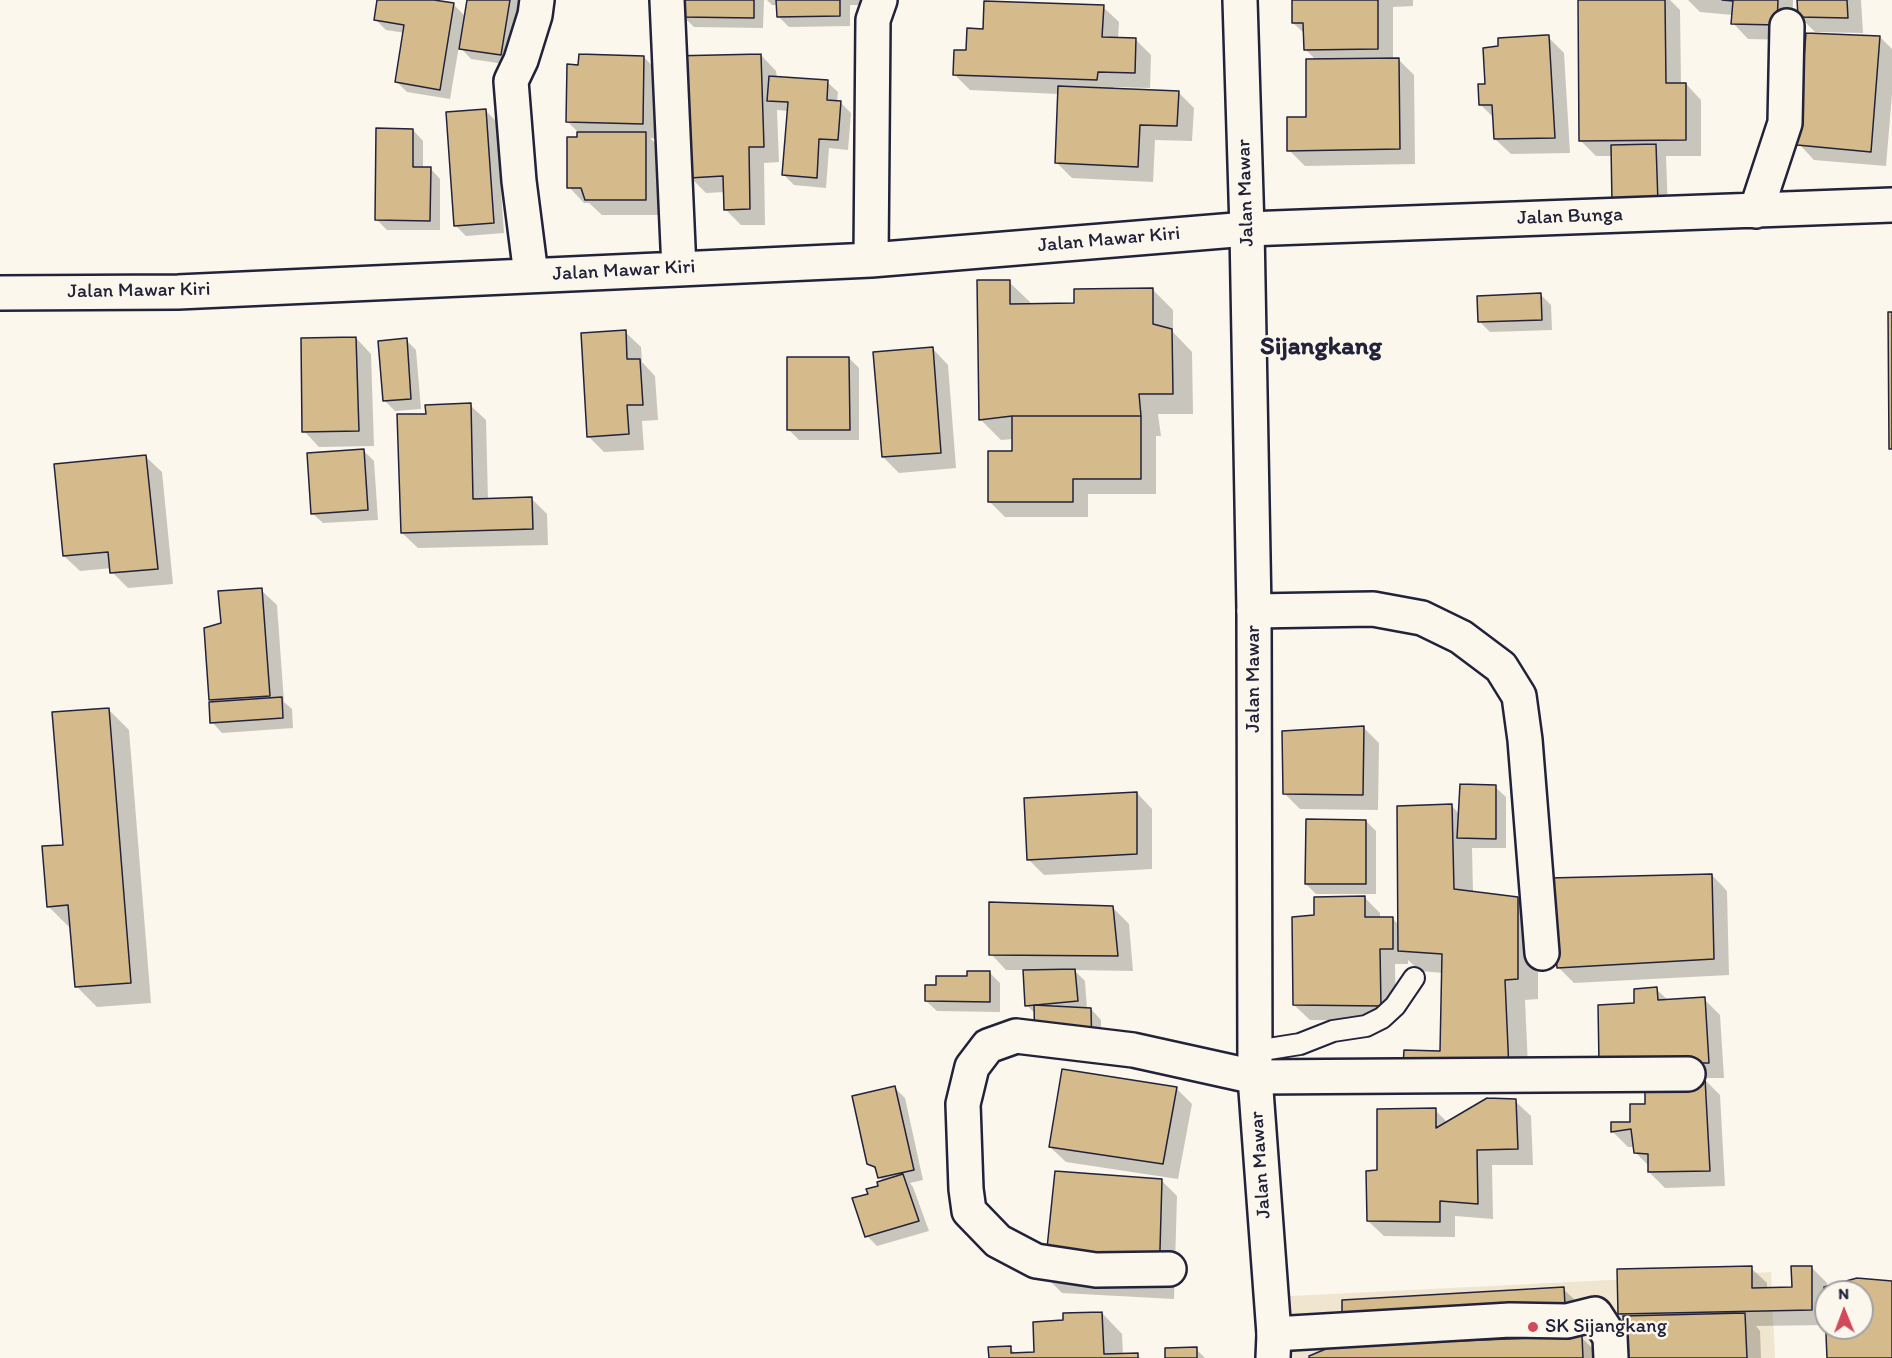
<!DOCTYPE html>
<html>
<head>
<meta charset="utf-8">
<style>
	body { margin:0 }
	#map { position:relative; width:1892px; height:1358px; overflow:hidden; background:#fbf7ec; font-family:Itim,sans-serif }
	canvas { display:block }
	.north { position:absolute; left:1814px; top:1280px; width:60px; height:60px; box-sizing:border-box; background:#fbf7ec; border:2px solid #a4a2a5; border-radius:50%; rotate:359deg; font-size:16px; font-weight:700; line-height:24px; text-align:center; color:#22223b }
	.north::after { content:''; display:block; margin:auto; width:21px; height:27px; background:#d1495b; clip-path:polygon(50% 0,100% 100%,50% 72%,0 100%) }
</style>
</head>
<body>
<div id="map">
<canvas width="1892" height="1358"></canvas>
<div class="north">N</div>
</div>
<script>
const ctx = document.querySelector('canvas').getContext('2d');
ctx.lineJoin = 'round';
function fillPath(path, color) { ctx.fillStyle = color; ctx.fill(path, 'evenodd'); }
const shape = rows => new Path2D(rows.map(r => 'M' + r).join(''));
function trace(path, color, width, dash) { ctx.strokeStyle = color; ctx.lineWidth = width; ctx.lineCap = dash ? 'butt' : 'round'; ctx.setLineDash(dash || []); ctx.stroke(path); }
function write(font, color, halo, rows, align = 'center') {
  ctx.font = font + ' Itim,sans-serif'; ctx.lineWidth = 5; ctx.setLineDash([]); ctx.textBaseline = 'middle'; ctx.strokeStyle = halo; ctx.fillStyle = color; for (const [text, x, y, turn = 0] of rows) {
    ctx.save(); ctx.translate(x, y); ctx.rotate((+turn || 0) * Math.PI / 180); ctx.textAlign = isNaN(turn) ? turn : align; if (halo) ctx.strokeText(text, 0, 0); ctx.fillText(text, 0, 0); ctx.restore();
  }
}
const built = shape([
	[1771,1272,1775,1358,1293,1358,1290,1296]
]);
const shadow = shape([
	[379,0,425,0,454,5,466,17,469,0,521,0,511,65,471,59,459,46,450,99,407,92,397,82,405,33,386,30,376,20],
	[684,0,764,0,763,28,694,27,684,17],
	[767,0,860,0,860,5,850,5,850,26,789,27,778,16,778,5,772,5],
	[1293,0,1413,0,1413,6,1393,7,1393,59,1398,59,1414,75,1415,164,1305,166,1289,150,1308,118,1316,60,1305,49,1305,34,1293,23],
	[1580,0,1670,0,1680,10,1681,84,1686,84,1701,100,1701,156,1666,156,1668,213,1612,156,1596,156,1580,140],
	[1688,0,1793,0,1792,40,1748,39,1733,23,1733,15,1700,12],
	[1799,0,1861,0,1863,33,1815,32,1799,16],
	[1103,7,1119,22,1118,39,1136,40,1151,55,1150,88,1114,87,1113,90,1179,93,1194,108,1192,141,1155,140,1153,182,1072,178,1056,162,1059,94,970,90,955,75,968,52,984,30],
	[1548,37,1564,53,1570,153,1511,154,1495,139,1494,118,1480,104,1486,85],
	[1880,37,1892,49,1892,94,1886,166,1814,160,1799,144],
	[761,55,776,71,777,78,827,82,838,92,837,102,840,102,851,113,848,150,829,148,826,188,794,185,784,175,789,111,777,110,779,162,764,163,765,225,741,225,725,209,725,192,706,193,690,177],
	[644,57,659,73,658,139,650,138,661,149,661,215,602,215,589,203,584,203,569,187,579,133,567,121,580,66],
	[485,110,496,121,504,233,466,236,456,226],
	[413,130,423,141,423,168,430,168,440,179,440,230,387,230,376,219],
	[1009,282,1030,302,1030,305,1076,305,1152,289,1173,310,1173,332,1192,352,1193,414,1158,414,1161,436,1156,436,1156,494,1088,494,1088,517,1005,517,990,502,1013,452,1013,439,1001,440,980,419],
	[1541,295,1551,305,1552,330,1490,332,1480,322],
	[625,332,641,347,642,362,655,376,658,420,642,421,644,450,604,452,588,436],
	[356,338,371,354,374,446,319,447,304,431],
	[406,340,416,350,421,409,395,411,384,400],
	[933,349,948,365,956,468,899,473,883,457],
	[849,358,859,368,859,440,799,440,788,429],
	[470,405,486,420,488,500,532,499,547,514,548,545,418,548,402,533,427,415],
	[364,451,374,461,378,520,323,523,312,513],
	[146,457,162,472,173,584,128,588,112,572,112,568,80,571,64,556],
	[261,590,277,605,284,702,292,709,293,728,222,733,212,722,214,703,210,700,222,624],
	[108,709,129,730,151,1003,97,1007,76,986,71,926,69,927,48,906,64,846],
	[1364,728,1379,743,1378,810,1300,809,1284,793],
	[1495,787,1506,797,1506,848,1472,848,1473,893,1517,898,1538,919,1538,999,1525,1000,1529,1089,1442,1052,1443,973,1420,971,1408,960,1408,964,1395,964,1396,1021,1310,1020,1294,1005,1316,917,1364,897,1380,913,1380,918,1392,918,1399,925,1451,805,1459,814],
	[1137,793,1152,809,1152,869,1044,875,1028,859],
	[1366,821,1376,831,1376,894,1316,894,1306,884],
	[1712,875,1727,891,1729,975,1574,983,1558,967],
	[1113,908,1129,924,1133,971,1074,970,1085,981,1087,1009,1091,1009,1101,1020,1101,1062,1047,1059,1036,1049,1036,1014,1026,1005,1024,970,1006,970,991,954],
	[989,972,1000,983,1000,1012,937,1011,926,1001,938,986],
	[1656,989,1669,1001,1704,999,1720,1015,1724,1078,1703,1078,1720,1095,1725,1186,1665,1188,1649,1172,1649,1166,1635,1152,1635,1147,1628,1147,1613,1132,1613,1124,1631,1123,1646,1105,1647,1085,1636,1004],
	[895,1088,905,1098,923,1180,910,1183,913,1187,929,1231,877,1246,867,1236,870,1195,883,1181,879,1177,878,1172,869,1163],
	[1177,1089,1192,1104,1178,1179,1066,1162,1050,1147],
	[1515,1101,1531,1116,1533,1165,1492,1165,1493,1219,1455,1216,1455,1237,1384,1236,1368,1221,1379,1171,1435,1110,1448,1123],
	[1161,1180,1177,1196,1174,1299,1062,1293,1046,1277],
	[1811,1267,1827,1283,1827,1288,1892,1282,1892,1358,1828,1358,1827,1328,1862,1328,1862,1292,1826,1292,1826,1325,1756,1326,1760,1331,1761,1358,1625,1358,1624,1318,1619,1313,1751,1268,1767,1283,1767,1289,1793,1289],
	[1563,1289,1574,1299,1575,1314,1354,1327],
	[1102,1313,1122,1334,1123,1355,1137,1355,1141,1358,990,1358,1010,1348,1016,1354,1036,1353,1064,1322],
	[1581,1337,1597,1353,1597,1358,1310,1358],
	[1196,1349,1205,1358,1167,1358]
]);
const building = shape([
	[377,0,434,0,454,3,440,90,395,82,404,25,374,20,377,0],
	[467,0,510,0,501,55,459,49,467,0],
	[683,0,754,0,754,18,682,17,683,0],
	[776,0,840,0,840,16,777,17,776,0],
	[1292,0,1378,0,1378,49,1304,50,1303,23,1292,23,1292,0],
	[1578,0,1665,0,1666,83,1686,83,1686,140,1579,141,1578,0],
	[1722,0,1778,0,1777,25,1731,24,1733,1,1722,0],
	[1797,0,1847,0,1848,18,1798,17,1797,0],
	[984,1,1104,5,1102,37,1136,38,1135,73,1098,72,1097,80,953,75,954,50,966,50,967,28,983,29,984,1],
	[1806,33,1880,36,1871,152,1797,145,1806,33],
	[1546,35,1549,35,1555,138,1494,139,1492,105,1479,105,1478,84,1485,84,1483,48,1498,46,1498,38,1546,35],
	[579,54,644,56,643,124,566,122,567,64,578,65,579,54],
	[761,54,764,147,749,147,750,209,724,210,723,176,689,178,671,56,761,54],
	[1399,58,1400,149,1287,151,1287,117,1306,117,1306,59,1399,58],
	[769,76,828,80,827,100,841,101,838,140,819,139,817,178,782,175,788,102,767,101,769,76],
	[1058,86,1179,91,1177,126,1140,125,1138,167,1055,163,1058,86],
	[486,109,494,223,454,226,446,112,486,109],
	[376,128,413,129,413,167,431,167,430,221,375,220,376,128],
	[577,132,646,132,646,200,585,200,581,188,567,188,567,137,577,137,577,132],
	[1656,144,1658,203,1612,204,1611,145,1656,144],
	[977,280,1010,280,1010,304,1074,303,1074,289,1153,288,1153,324,1172,329,1173,394,1139,394,1141,416,1012,416,979,420,977,280],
	[1541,293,1542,320,1478,322,1477,296,1541,293],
	[1888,312,1892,312,1892,449,1889,449,1888,312],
	[626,330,627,359,640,359,643,405,627,405,629,434,587,437,581,333,626,330],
	[356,337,359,431,302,432,301,338,356,337],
	[407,338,411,399,383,401,378,341,407,338],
	[933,347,941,453,882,457,873,352,933,347],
	[787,357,849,357,850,430,787,430,787,357],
	[471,403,473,499,532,497,533,529,401,533,397,414,426,414,425,405,471,403],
	[1012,416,1141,416,1141,479,1073,479,1073,502,988,502,988,451,1012,451,1012,416],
	[364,449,368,510,311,514,307,453,364,449],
	[146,455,158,569,110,573,108,552,63,556,54,464,146,455],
	[262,588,270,696,209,700,204,628,221,623,218,591,262,588],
	[282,697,283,718,210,723,209,702,282,697],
	[109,708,131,983,75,987,68,905,47,907,42,846,63,845,52,712,109,708],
	[1364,726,1363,795,1283,794,1282,731,1364,726],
	[1460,784,1496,785,1496,839,1457,838,1460,784],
	[1137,792,1137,854,1027,860,1024,798,1137,792],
	[1452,804,1454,889,1518,897,1518,979,1505,980,1509,1070,1403,1065,1404,1050,1440,1051,1442,954,1398,951,1397,806,1452,804],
	[1306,819,1366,820,1366,884,1305,884,1306,819],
	[1712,874,1714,959,1557,968,1549,878,1712,874],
	[1365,896,1365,917,1393,917,1393,949,1380,949,1381,1006,1293,1005,1292,917,1314,915,1314,897,1365,896],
	[989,902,1113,906,1118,956,989,955,989,902],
	[1075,969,1078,1001,1025,1006,1023,970,1075,969],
	[967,971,990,971,990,1002,925,1001,925,985,936,985,936,976,967,976,967,971],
	[1657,987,1658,1000,1705,997,1709,1063,1599,1063,1598,1005,1634,1003,1634,989,1657,987],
	[1034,1005,1091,1008,1092,1053,1035,1049,1034,1005],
	[1062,1069,1177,1087,1163,1164,1049,1147,1062,1069],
	[1705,1078,1710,1171,1648,1172,1648,1154,1634,1153,1631,1129,1611,1132,1611,1122,1630,1122,1630,1104,1645,1104,1645,1084,1705,1078],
	[895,1086,914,1170,878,1178,875,1167,867,1164,852,1096,895,1086],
	[1487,1098,1516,1099,1518,1149,1477,1150,1478,1204,1440,1201,1440,1222,1367,1221,1366,1171,1377,1170,1377,1109,1436,1108,1436,1128,1487,1098],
	[1055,1171,1162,1179,1159,1284,1044,1277,1055,1171],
	[903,1174,919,1221,865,1237,852,1198,868,1194,866,1189,878,1186,877,1182,903,1174],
	[1752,1266,1752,1288,1792,1287,1791,1266,1812,1266,1812,1310,1618,1314,1617,1269,1752,1266],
	[1857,1278,1892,1281,1892,1358,1827,1358,1824,1287,1857,1278],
	[1826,1292,1862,1292,1862,1328,1826,1328,1826,1292],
	[1564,1287,1565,1305,1342,1317,1342,1300,1564,1287],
	[1102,1312,1104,1354,1138,1353,1138,1358,989,1358,988,1347,1011,1346,1011,1353,1034,1352,1033,1322,1063,1320,1063,1313,1102,1312],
	[1745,1313,1747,1358,1624,1358,1623,1316,1745,1313],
	[1582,1336,1583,1358,1309,1358,1309,1356,1333,1346,1582,1336],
	[1197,1347,1197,1358,1165,1358,1165,1348,1197,1347]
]);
const service = shape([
	[1256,1051,1300,1044,1333,1031,1366,1026,1382,1018,1395,1006,1414,978]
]);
const minor = shape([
	[667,0,679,269],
	[1756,211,1785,123,1787,26],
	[871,260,873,20,880,0],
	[531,275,519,181,511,81,521,60,535,15,537,0],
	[0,293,178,292,679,269,871,260,1247,229,1892,205],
	[1254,611,1373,609,1422,618,1461,637,1501,667,1519,696,1525,740,1542,953],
	[1169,1269,1096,1270,1036,1261,998,1241,969,1211,966,1189,963,1104,972,1067,988,1046,1016,1036,1133,1050,1255,1077,1688,1074],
	[1274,1334,1510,1320,1567,1321,1595,1314,1610,1337,1611,1358]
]);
const tertiary = shape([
	[1240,0,1247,229,1254,611,1255,1077,1274,1334,1273,1358]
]);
const markers = [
	[1533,1327,6,"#d1495b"]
];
const streetNames = [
	["Jalan Mawar",1246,193,-92],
	["Jalan Bunga",1570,217,-2],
	["Jalan Mawar Kiri",1109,240,-5],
	["Jalan Mawar Kiri",624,271,-3],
	["Jalan Mawar Kiri",139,291,-1],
	["Jalan Mawar",1254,679,-90],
	["Jalan Mawar",1261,1165,-94]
];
const poiNames = [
	["SK Sijangkang",1545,1327]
];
const districtNames = [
	["Sijangkang",1321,347]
];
fillPath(built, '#f0e5cf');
fillPath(shadow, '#0003');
fillPath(building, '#d5bb8b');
trace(building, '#22223b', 1.5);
trace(service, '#22223b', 24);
trace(minor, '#22223b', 38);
trace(tertiary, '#22223b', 38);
trace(service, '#fbf7ec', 20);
trace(minor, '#fbf7ec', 33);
trace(tertiary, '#fbf7ec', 33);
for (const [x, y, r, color] of markers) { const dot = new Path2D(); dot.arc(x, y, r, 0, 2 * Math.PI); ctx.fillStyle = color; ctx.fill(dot); trace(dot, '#fbf7ec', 2); }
write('20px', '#22223b', '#fbf7ec', streetNames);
write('20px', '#22223b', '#fbf7ec', poiNames, 'left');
write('bold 26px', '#22223b', '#fbf7ec', districtNames);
</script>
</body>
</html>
